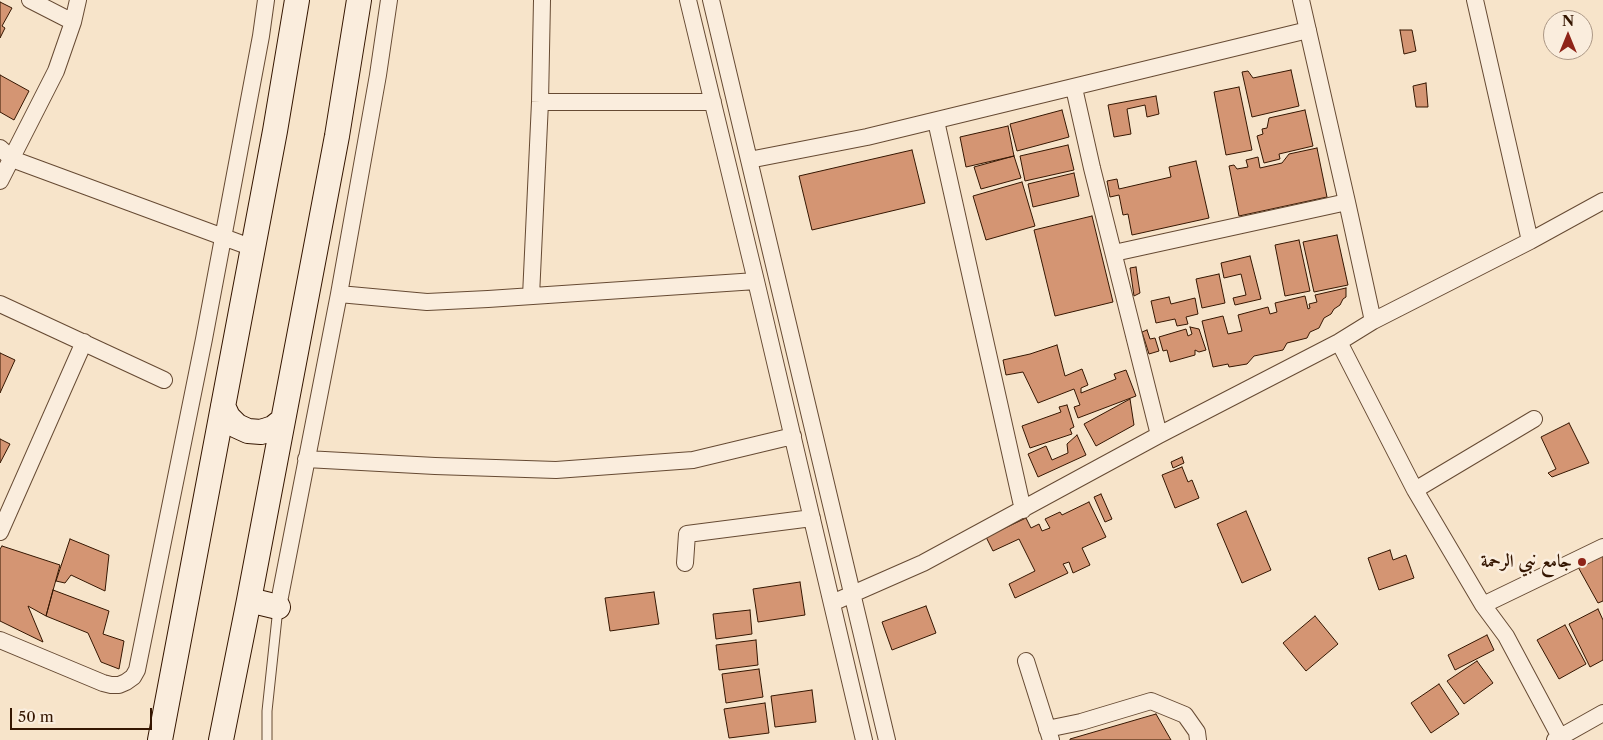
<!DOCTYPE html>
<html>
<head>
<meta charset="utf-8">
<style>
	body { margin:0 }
	#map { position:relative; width:1603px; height:740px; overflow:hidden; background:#f7e4ca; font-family:"Libre Caslon Text",serif }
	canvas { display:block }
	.north { position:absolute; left:1543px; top:10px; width:50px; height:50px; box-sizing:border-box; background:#faeddd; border:1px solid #ab9785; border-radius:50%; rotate:0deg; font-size:14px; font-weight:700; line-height:20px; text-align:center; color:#351601 }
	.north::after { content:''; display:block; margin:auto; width:18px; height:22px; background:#8f2418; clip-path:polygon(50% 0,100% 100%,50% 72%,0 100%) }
	.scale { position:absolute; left:10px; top:708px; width:142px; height:22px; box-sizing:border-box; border:2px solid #351601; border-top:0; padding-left:6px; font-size:15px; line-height:18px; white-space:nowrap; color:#351601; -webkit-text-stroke:4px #faeddd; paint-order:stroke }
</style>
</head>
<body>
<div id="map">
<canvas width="1603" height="740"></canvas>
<div class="north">N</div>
<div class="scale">50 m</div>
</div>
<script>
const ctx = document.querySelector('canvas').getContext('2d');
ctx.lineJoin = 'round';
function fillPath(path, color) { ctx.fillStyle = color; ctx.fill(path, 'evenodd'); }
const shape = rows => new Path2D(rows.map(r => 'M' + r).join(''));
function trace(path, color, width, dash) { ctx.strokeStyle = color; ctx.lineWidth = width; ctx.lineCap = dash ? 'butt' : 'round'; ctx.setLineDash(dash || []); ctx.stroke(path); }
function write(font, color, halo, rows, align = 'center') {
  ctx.font = font + ' "Libre Caslon Text",Amiri,serif'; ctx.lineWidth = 5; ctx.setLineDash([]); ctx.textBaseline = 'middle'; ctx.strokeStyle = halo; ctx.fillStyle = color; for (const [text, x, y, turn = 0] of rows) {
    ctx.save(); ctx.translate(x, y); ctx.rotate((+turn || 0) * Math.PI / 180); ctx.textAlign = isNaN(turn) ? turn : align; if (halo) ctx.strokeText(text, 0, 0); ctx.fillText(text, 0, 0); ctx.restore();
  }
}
const building = shape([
	[0,2,12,8,2,26,5,28,0,38,0,2],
	[1400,30,1412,30,1416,51,1404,54,1400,30],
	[1291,70,1299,106,1252,117,1242,72,1248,71,1253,78,1291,70],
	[0,75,29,91,14,120,0,112,0,75],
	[1426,83,1428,107,1416,107,1413,86,1426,83],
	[1239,87,1252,150,1226,155,1214,92,1239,87],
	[1156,96,1159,114,1147,117,1145,105,1127,109,1131,134,1114,137,1108,105,1156,96],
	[1062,110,1069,137,1017,151,1010,124,1062,110],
	[1305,110,1313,146,1279,154,1280,159,1264,163,1257,136,1263,134,1262,129,1267,128,1269,118,1305,110],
	[1008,126,1014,156,966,167,960,137,1008,126],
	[1068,145,1074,170,1025,181,1020,156,1068,145],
	[1317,148,1327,197,1239,216,1229,166,1234,165,1237,169,1248,167,1246,160,1258,157,1260,168,1282,163,1289,154,1317,148],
	[912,150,925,203,812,230,799,176,912,150],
	[1014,156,1021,178,981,189,974,167,1014,156],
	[1196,161,1209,218,1132,235,1128,214,1123,215,1119,195,1110,197,1107,181,1117,179,1119,189,1171,177,1169,167,1196,161],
	[1074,173,1079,196,1033,207,1028,184,1074,173],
	[1022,182,1035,226,986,240,973,196,1022,182],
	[1092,216,1113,302,1055,316,1034,230,1092,216],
	[1337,235,1348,285,1314,292,1303,242,1337,235],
	[1299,240,1310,291,1285,296,1275,245,1299,240],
	[1250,256,1261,299,1235,305,1233,298,1246,295,1241,274,1224,278,1221,263,1250,256],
	[1136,267,1140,293,1134,296,1130,268,1136,267],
	[1219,274,1225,303,1202,308,1196,279,1219,274],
	[1346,288,1346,297,1343,299,1340,305,1334,309,1331,314,1324,318,1319,328,1310,332,1307,338,1287,343,1283,350,1254,356,1247,364,1229,367,1228,364,1213,367,1202,321,1223,316,1228,334,1242,331,1238,315,1268,307,1270,314,1277,312,1275,303,1305,296,1308,309,1310,308,1309,304,1317,302,1315,295,1346,288],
	[1169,297,1171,304,1195,298,1198,314,1186,317,1188,324,1177,326,1175,319,1156,323,1151,301,1169,297],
	[1190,327,1199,329,1206,350,1199,352,1195,350,1195,355,1170,362,1167,350,1163,351,1159,337,1186,329,1188,336,1192,334,1190,327],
	[1147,330,1150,339,1155,338,1159,351,1149,354,1142,332,1147,330],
	[1057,345,1065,376,1082,369,1088,385,1081,388,1081,393,1116,379,1114,374,1126,370,1136,396,1078,418,1074,407,1080,405,1074,389,1038,403,1023,372,1006,375,1003,360,1030,354,1057,345],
	[0,353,15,360,0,393,0,353],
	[1130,399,1134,425,1096,446,1084,424,1130,399],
	[1067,405,1074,427,1070,429,1072,434,1030,448,1022,426,1061,412,1059,407,1067,405],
	[1569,423,1589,463,1552,477,1548,473,1556,469,1541,437,1569,423],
	[1077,435,1086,455,1038,477,1028,454,1046,446,1052,460,1068,453,1067,444,1077,435],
	[0,439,10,444,0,463,0,439],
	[1182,457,1184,463,1173,468,1171,462,1182,457],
	[1182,467,1188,482,1192,480,1199,498,1175,508,1162,475,1182,467],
	[1101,494,1112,519,1105,522,1094,497,1101,494],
	[1089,502,1106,537,1082,548,1090,565,1073,573,1069,562,1063,564,1068,573,1015,598,1009,584,1035,571,1019,539,993,551,986,537,1026,518,1031,528,1039,524,1042,531,1050,528,1045,519,1060,512,1062,515,1089,502],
	[1246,511,1271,570,1242,583,1217,524,1246,511],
	[70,539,109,555,105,591,71,575,65,583,56,581,70,539],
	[2,546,60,565,46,616,28,606,43,642,0,621,0,549,2,546],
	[1390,550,1393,560,1406,555,1414,578,1379,590,1368,558,1390,550],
	[1603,554,1603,601,1598,603,1578,567,1603,554],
	[800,582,805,615,758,622,753,589,800,582],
	[53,590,109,611,103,634,124,641,119,669,101,662,88,633,46,616,53,590],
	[654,592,659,624,610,631,605,598,654,592],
	[926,606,936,633,892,650,882,622,926,606],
	[1598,609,1603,620,1603,660,1590,667,1569,624,1598,609],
	[750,610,752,634,716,639,713,614,750,610],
	[1315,616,1338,644,1306,671,1283,643,1315,616],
	[1565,625,1586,664,1559,679,1537,640,1565,625],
	[1487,635,1494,650,1455,670,1448,655,1487,635],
	[756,640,758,665,719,670,716,645,756,640],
	[1477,661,1493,683,1464,704,1447,681,1477,661],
	[759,669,763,697,726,703,722,674,759,669],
	[1439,684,1459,714,1431,733,1411,703,1439,684],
	[812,690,816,722,775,727,771,696,812,690],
	[765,703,769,733,729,738,724,709,765,703],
	[1156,714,1171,740,1070,740,1070,739,1156,714]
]);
const service = shape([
	[267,740,267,711,278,608]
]);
const minor = shape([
	[30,0,73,22],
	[688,0,756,281,864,740],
	[711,0,887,740],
	[1301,0,1347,202,1373,321],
	[1475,0,1530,241],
	[1074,88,1092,168,1159,435],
	[540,102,713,102],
	[936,121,1023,510],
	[0,148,12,159,253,248],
	[749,160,867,137,1308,30],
	[0,181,56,71,73,22,78,0],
	[1114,253,1347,202],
	[339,294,427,302,488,299,756,281],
	[531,296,540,102,542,0],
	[0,304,164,380],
	[1339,342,1415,490,1483,605,1506,636,1560,737],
	[306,459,435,466,556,470,693,460,793,436],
	[1415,490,1534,419],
	[0,532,84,342],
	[685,563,687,534,812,518],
	[832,603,923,563,1159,435,1339,342,1373,321,1530,241,1603,201],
	[1483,605,1603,547],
	[278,607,339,294,378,75,389,0],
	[0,640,103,683,111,685,119,685,126,682,133,677,137,670,204,339,261,36,266,0],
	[1026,661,1051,740],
	[1047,729,1081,722,1151,701,1185,715,1197,732,1198,740],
	[1555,740,1603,713]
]);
const secondary = shape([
	[223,406,228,417,237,426,248,431,261,432,273,428,283,420],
	[249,600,278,607],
	[160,740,275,131,297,0],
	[221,740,249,600,337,136,359,0]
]);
const markers = [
	[1582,562,5,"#8f2418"]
];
const poiNames = [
	["جامع نبي الرحمة",1572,562]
];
fillPath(building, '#d49573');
trace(building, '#351601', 1);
trace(service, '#664a33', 11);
trace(minor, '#664a33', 18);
trace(secondary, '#351601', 26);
trace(service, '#faeddd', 9);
trace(minor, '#faeddd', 16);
trace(secondary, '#faeddd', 24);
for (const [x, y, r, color] of markers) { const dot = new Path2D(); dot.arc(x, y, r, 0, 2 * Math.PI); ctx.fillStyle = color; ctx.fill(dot); trace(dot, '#faeddd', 2); }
write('bold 18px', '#351601', '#faeddd', poiNames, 'right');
</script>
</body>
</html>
